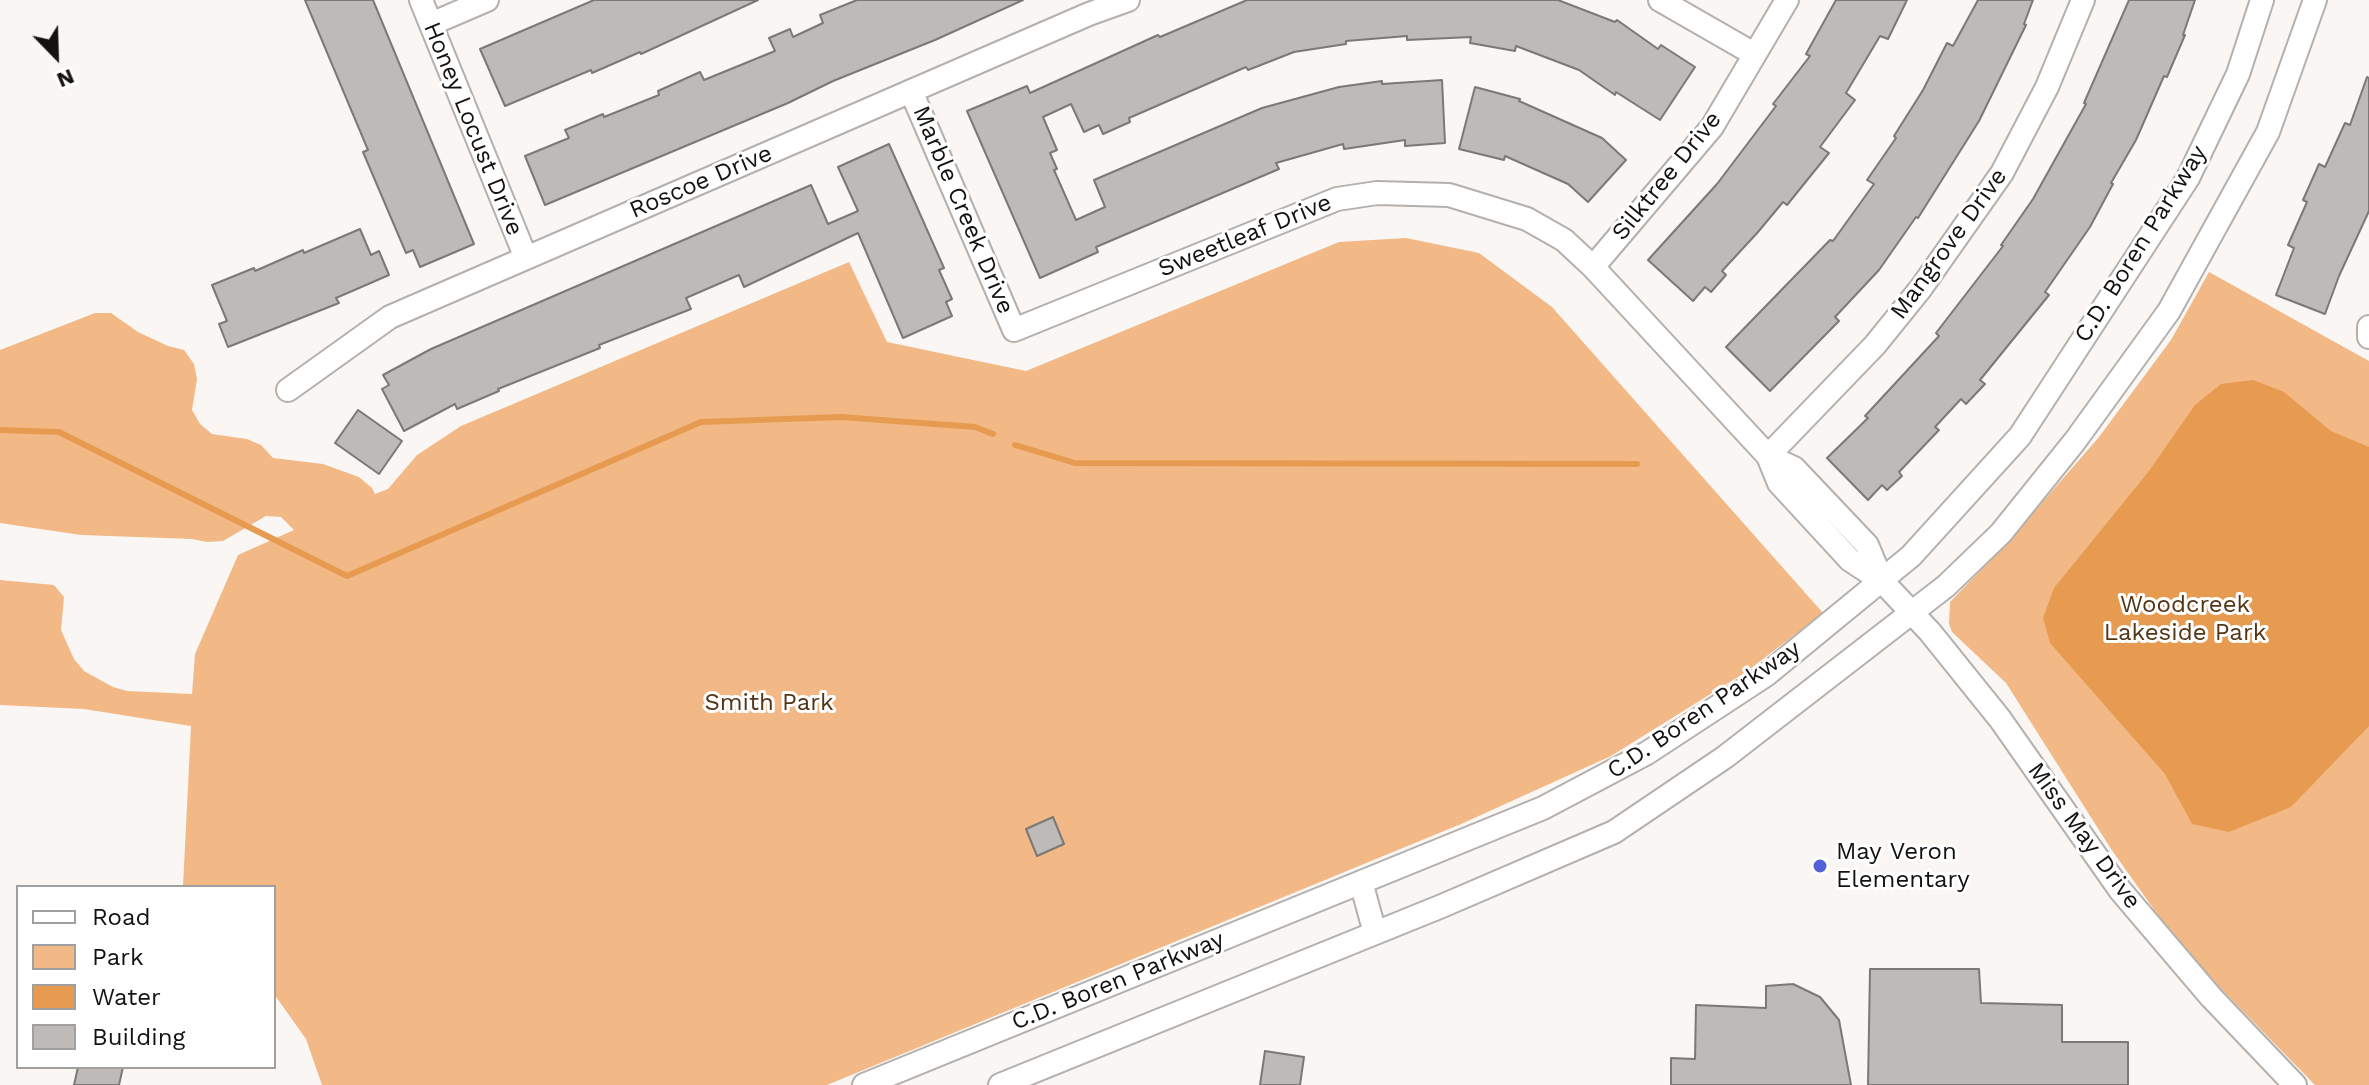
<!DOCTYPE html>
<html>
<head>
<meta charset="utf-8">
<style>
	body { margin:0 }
	#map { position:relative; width:2369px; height:1085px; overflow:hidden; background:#f9f6f3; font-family:"Work Sans",sans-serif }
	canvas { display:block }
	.legend { position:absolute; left:16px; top:885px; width:260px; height:184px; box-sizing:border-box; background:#fff; border:2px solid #a1a0a0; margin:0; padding:10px 14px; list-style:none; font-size:24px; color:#131211 }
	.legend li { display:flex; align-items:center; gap:16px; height:40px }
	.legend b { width:40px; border:2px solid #a1a0a0 }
	.north { position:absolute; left:16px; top:16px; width:80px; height:80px; -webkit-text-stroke:6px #fff; paint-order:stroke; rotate:157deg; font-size:22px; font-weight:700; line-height:32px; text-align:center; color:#131211 }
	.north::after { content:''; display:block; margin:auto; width:28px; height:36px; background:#131211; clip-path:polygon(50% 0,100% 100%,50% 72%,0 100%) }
</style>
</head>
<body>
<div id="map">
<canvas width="2369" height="1085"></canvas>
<ul class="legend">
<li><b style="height:10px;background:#fff"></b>Road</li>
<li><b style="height:22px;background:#f2b986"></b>Park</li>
<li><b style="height:22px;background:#e69b51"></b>Water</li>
<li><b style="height:22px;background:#bdbab8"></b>Building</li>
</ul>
<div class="north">N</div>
</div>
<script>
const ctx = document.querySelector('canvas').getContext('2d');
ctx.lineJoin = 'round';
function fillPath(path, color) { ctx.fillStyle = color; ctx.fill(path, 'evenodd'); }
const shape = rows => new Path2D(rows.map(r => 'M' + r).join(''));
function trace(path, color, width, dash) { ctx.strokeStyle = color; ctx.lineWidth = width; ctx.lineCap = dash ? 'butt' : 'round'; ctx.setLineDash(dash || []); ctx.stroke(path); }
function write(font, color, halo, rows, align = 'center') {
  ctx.font = font + ' "Work Sans",sans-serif'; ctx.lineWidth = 6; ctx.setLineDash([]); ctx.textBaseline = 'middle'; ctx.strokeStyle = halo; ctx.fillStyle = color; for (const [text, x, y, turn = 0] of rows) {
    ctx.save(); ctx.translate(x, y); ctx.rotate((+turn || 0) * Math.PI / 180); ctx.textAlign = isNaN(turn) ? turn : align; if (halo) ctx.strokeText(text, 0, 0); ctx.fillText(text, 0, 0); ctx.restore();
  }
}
const green = shape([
	[1406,238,1479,253,1552,307,1823,613,1746,672,1611,756,1461,824,827,1085,322,1085,306,1039,274,994,274,887,183,887,191,726,84,709,0,705,0,580,54,585,64,597,61,630,74,659,84,671,113,687,127,691,192,694,195,654,238,555,294,530,281,517,266,516,223,541,207,542,192,539,81,535,0,523,0,350,95,313,111,313,138,332,168,346,184,350,194,364,197,379,192,410,200,424,212,434,247,439,261,445,273,458,323,464,359,477,372,488,375,494,388,489,417,455,461,426,849,262,887,342,1026,371,1339,242],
	[2209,272,2369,361,2369,1085,2315,1085,2182,949,2111,849,2006,683,1952,632,1949,624,1950,602,2006,544,2099,437,2171,340]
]);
const water = shape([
	[2253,380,2284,392,2331,431,2369,447,2369,726,2291,807,2229,832,2192,824,2165,774,2050,643,2043,618,2054,588,2149,471,2195,405,2221,384]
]);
const stream = shape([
	[0,430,59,432,347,576,701,422,841,417,975,427,993,434],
	[1015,445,1075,463,1637,464]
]);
const building = shape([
	[305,0,373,0,474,244,420,267,413,250,406,253,363,152,368,150,305,0],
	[594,0,758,0,641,54,640,52,592,73,591,70,505,106,480,49,594,0],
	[857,0,1023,0,935,40,833,81,788,103,545,205,525,156,569,138,565,130,603,114,604,117,659,95,658,91,700,72,704,80,775,51,769,38,790,29,793,37,823,23,820,15,857,0],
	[1247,0,1558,0,1615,22,1617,20,1658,49,1661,45,1695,67,1660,120,1616,92,1615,95,1579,70,1516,46,1515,51,1470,43,1471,37,1407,40,1407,36,1346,41,1346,44,1294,52,1248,70,1246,67,1129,118,1130,122,1103,134,1099,125,1084,132,1071,104,1043,117,1057,150,1050,153,1057,169,1054,170,1076,220,1105,207,1094,180,1262,108,1339,87,1382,81,1382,84,1442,80,1445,143,1405,146,1405,140,1344,149,1343,144,1276,163,1279,169,1096,247,1098,252,1040,278,967,111,1027,86,1030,93,1158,35,1160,37,1247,0],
	[1836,0,1907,0,1888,39,1880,36,1846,93,1855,100,1820,147,1829,153,1787,205,1783,202,1758,232,1722,271,1726,275,1711,292,1705,287,1693,301,1648,260,1717,184,1776,106,1773,104,1810,56,1806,54,1836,0],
	[1978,0,2033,0,2024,24,2026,25,1979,121,1918,218,1916,217,1879,270,1835,317,1839,321,1770,391,1726,347,1830,240,1833,241,1874,184,1867,180,1896,138,1894,136,1923,90,1947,43,1953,46,1978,0],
	[2129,0,2195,0,2183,35,2185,35,2167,77,2164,76,2136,140,2111,183,2113,184,2090,227,2045,292,2049,295,1980,380,1985,384,1966,404,1961,399,1935,427,1939,430,1899,472,1902,476,1887,490,1882,485,1868,500,1827,458,1868,418,1865,416,1939,336,1936,333,2003,246,2001,245,2033,199,2086,104,2084,103,2129,0],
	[2367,77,2369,78,2369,211,2339,276,2325,314,2276,295,2294,248,2288,245,2307,202,2303,200,2319,164,2325,167,2345,123,2350,125,2367,77],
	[1475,87,1520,99,1519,101,1602,138,1626,160,1588,202,1568,184,1505,156,1504,160,1459,149,1475,87],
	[889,144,944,268,939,270,952,299,946,302,952,316,903,338,858,233,744,287,739,275,686,298,691,309,599,345,600,348,498,389,499,391,457,409,455,404,404,431,382,389,389,385,383,375,431,349,811,185,828,224,858,211,838,167,889,144],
	[360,229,371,255,379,251,389,275,336,298,339,303,228,347,219,324,227,321,212,285,254,268,255,271,303,250,304,253,360,229],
	[358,410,402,441,379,474,335,443,358,410],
	[1053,817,1064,844,1037,856,1026,829,1053,817],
	[1870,969,1979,969,1981,1003,2062,1005,2062,1042,2128,1042,2128,1085,1868,1085,1870,969],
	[1793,984,1820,997,1839,1020,1851,1085,1671,1085,1671,1058,1695,1059,1696,1005,1766,1008,1766,986,1793,984],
	[1265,1051,1304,1057,1300,1085,1260,1085,1265,1051],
	[78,1067,123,1067,119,1085,74,1085,78,1067]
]);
const minor = shape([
	[421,0,526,258],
	[1660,0,1754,54],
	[431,24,487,0],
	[911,91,1014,330,1337,199,1377,193,1449,195,1527,219,1564,240,1593,267,1768,456,1779,483,1850,560,1882,581,1930,632,2000,719,2120,890,2211,997,2295,1085],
	[1593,267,1712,127,1787,0],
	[2369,327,2369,337],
	[288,390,390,317,1089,14,1128,0],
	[1768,456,1875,345,1921,288,2002,173,2047,87,2083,0],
	[1768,456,1794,468,1867,545,1882,581],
	[1361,882,1375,933],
	[864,1085,1543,808,1647,753,1766,675,1911,556,2020,436,2188,178,2238,74,2262,0],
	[1000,1085,1442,906,1614,832,1725,757,1946,586,2001,533,2075,441,2169,311,2268,132,2315,0]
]);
const markers = [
	[1820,866,8,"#5161d7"]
];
const streetNames = [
	["Honey Locust Drive",473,129,68],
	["Silktree Drive",1667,176,-51],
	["Roscoe Drive",701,182,-23],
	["Marble Creek Drive",963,210,67],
	["Sweetleaf Drive",1245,236,-22],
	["Mangrove Drive",1949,244,-54],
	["C.D. Boren Parkway",2141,244,-58],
	["C.D. Boren Parkway",1704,710,-34],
	["Miss May Drive",2084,836,54],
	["C.D. Boren Parkway",1118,981,-22]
];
const parkNames = [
	["Woodcreek",2185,605],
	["Lakeside Park",2185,633],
	["Smith Park",769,703]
];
const poiNames = [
	["May Veron",1836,852],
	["Elementary",1836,880]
];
fillPath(green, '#f2b986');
fillPath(water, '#e69b51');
trace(stream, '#e69b51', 6);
fillPath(building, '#bdbab8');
trace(building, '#7b7875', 2);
trace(minor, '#b3b0ae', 26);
trace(minor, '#fff', 22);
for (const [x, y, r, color] of markers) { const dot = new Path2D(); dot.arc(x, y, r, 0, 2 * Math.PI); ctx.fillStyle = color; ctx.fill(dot); trace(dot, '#fff', 3); }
write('24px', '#131211', '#fff', streetNames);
write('24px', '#543516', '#fff', parkNames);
write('24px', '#131211', '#fff', poiNames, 'left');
</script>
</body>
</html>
